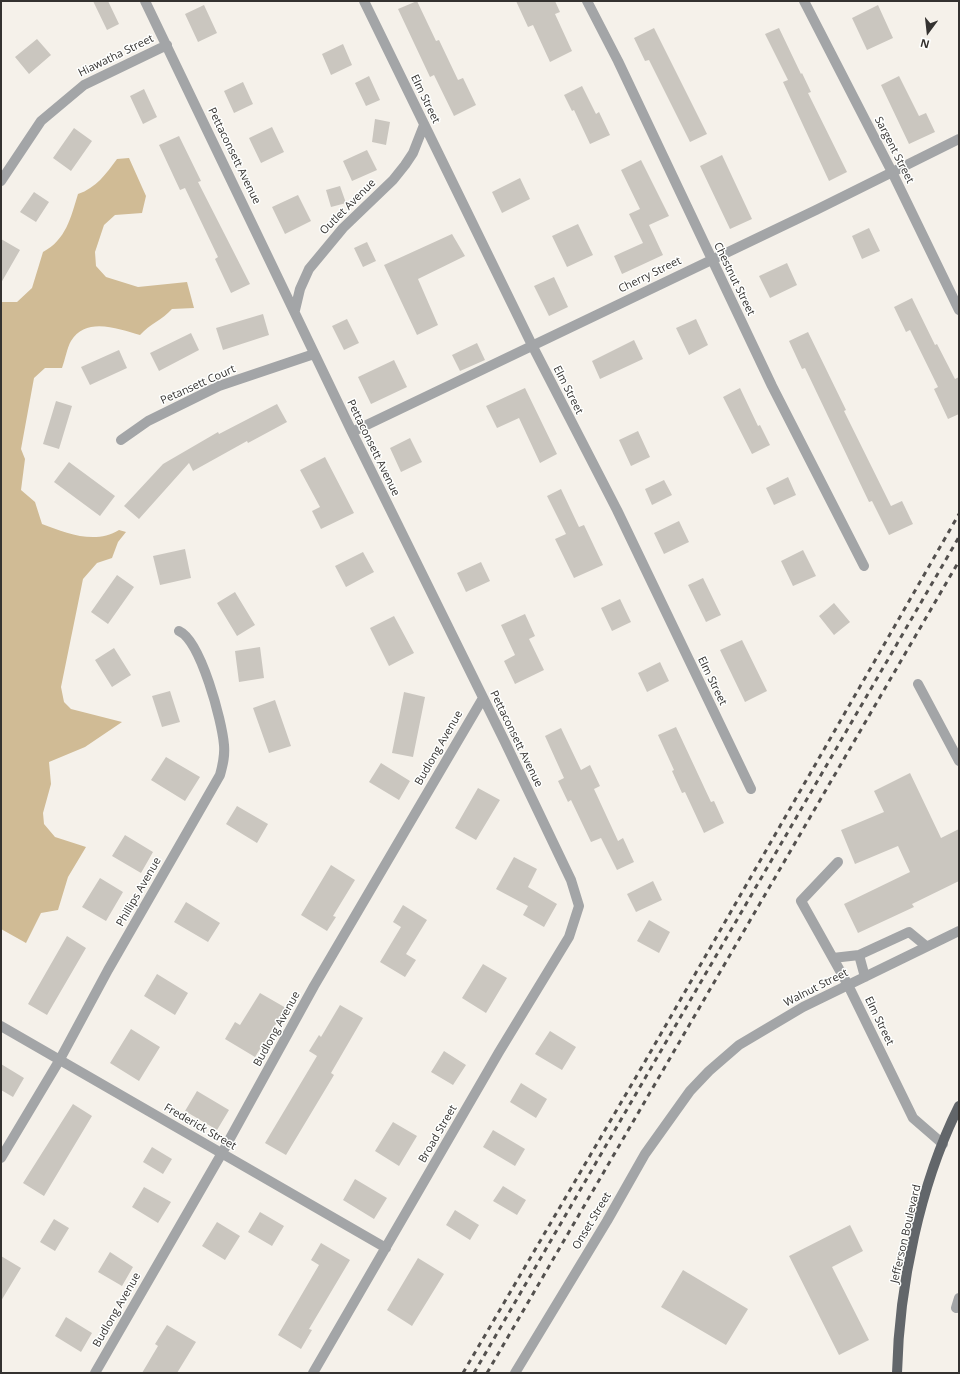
<!DOCTYPE html>
<style>
body{margin:0}
#map{position:relative;width:960px;height:1374px;overflow:hidden;background:#f5f1ea;font-family:"Open Sans",sans-serif}
canvas{display:block}
.frame{position:absolute;inset:0;border:2px solid #343230;pointer-events:none}
.north{position:absolute;left:908px;top:12px;width:40px;height:40px;-webkit-text-stroke:3px #fefffe;paint-order:stroke;rotate:195deg;font-size:11px;font-weight:700;line-height:16px;text-align:center;color:#343230}
.north::after{content:'';display:block;margin:auto;width:14px;height:18px;background:#343230;clip-path:polygon(50% 0,100% 100%,50% 72%,0 100%)}
</style>
<div id="map">
<canvas width="960" height="1374"></canvas>
<div class="frame"></div>
<div class="north">N</div>
</div>
<script>
const g = document.querySelector('canvas').getContext('2d');
g.lineJoin = 'round';
function paint(path, color) { g.fillStyle = color; g.fill(path, 'evenodd'); }
function strokePath(path, color, width, dash) { g.strokeStyle = color; g.lineWidth = width; g.lineCap = dash ? 'butt' : 'round'; g.setLineDash(dash || []); g.stroke(path); }
function write(font, color, halo, rows, align = 'center') {
  g.font = font + ' "Open Sans",sans-serif'; g.lineWidth = 3; g.setLineDash([]); g.textBaseline = 'middle'; g.strokeStyle = halo; g.fillStyle = color; for (const [text, x, y, turn = 0] of rows) {
    g.save(); g.translate(x, y); g.rotate((+turn || 0) * Math.PI / 180); g.textAlign = isNaN(turn) ? turn : align; if (halo) g.strokeText(text, 0, 0); g.fillText(text, 0, 0); g.restore();
  }
}
const green = new Path2D(`
 M129 158 146 196 142 213 115 215 104 225 95 252 96 266 106 277 138 287 187 282 194 308 172 309C162 320 150 324 140 335 119 329 86 316 71 341 67 348 65 360 62 368H45L34 378 21 449 25 459 21 490 35 502 42 524C66 533 95 545 119 530L126 532 118 542 112 558 97 563 83 579 61 687 64 702 71 709 122 722 85 747 49 762 51 784 43 813 44 824 55 837 86 847 68 877 58 910 41 913 26 943 1 929V302H17L32 288 43 252C66 240 71 217 78 194 96 188 106 174 117 159Z`);
const building = new Path2D(`
 M93 1H108L119 24 107 30Z
 M417 1 436 41 439 40 458 80 463 78 476 105 454 116 434 75 430 77 398 9Z
 M516 1H555L560 12 555 14 572 51 550 62 533 25 528 27Z
 M204 5 217 33 198 42 185 14Z
 M878 5 893 38 867 50 852 18Z
 M654 28 707 134 690 142 649 60 645 61 634 38Z
 M779 28 801 74 802 73 811 92 808 93 847 172 829 181 783 82 788 80 765 34Z
 M37 39 51 55 29 74 15 57Z
 M343 44 352 65 331 75 322 54Z
 M369 76 380 100 366 106 355 83Z
 M899 76 919 116 926 113 935 132 909 144 881 85Z
 M243 82 253 104 234 113 224 91Z
 M582 86 596 114 599 112 610 135 590 144 574 110 572 111 564 95Z
 M144 89 157 117 143 124 130 96Z
 M375 119 390 122 386 145 372 142Z
 M272 127 284 152 261 163 249 138Z
 M74 128 92 141 71 171 53 158Z
 M179 136 201 181 198 182 250 284 231 293 215 259 218 257 185 188 180 190 159 145Z
 M367 150 377 170 352 181 343 161Z
 M722 155 752 219 730 229 700 166Z
 M641 160 669 216 649 225 663 255 622 274 614 256 643 243 629 214 640 209 621 170Z
 M520 178 530 199 502 213 492 192Z
 M340 186 346 203 331 207 326 190Z
 M34 192 49 202 36 222 20 212Z
 M298 195 311 221 285 234 272 207Z
 M578 224 593 255 567 267 552 236Z
 M869 228 880 251 862 259 852 236Z
 M452 234 465 256 418 279 438 325 417 335 384 265Z
 M1 239 20 250 1 283Z
 M367 242 376 261 363 267 354 248Z
 M787 263 797 285 770 298 759 276Z
 M554 277 568 307 549 316 534 286Z
 M912 298 935 345 937 344 955 379 959 377V414L948 419 934 389 938 387 910 330 906 332 894 307Z
 M263 314 269 335 223 350 216 328Z
 M347 319 359 343 344 350 332 326Z
 M696 319 708 345 689 355 676 328Z
 M808 332 846 410 844 411 891 506 902 501 913 524 889 535 872 501 869 502 805 368 802 369 789 341Z
 M191 333 199 350 159 371 150 353Z
 M634 340 643 359 600 379 592 361Z
 M477 343 485 360 460 371 452 355Z
 M119 350 127 368 90 385 81 367Z
 M394 360 407 387 371 404 358 377Z
 M525 388 557 454 540 463 519 418 497 428 486 406Z
 M740 388 758 426 760 425 770 445 752 454 723 397Z
 M56 401 72 406 59 449 43 444Z
 M277 404 287 422 248 443 247 441 193 471 189 463 139 519 124 506 163 464 218 432 219 434Z
 M638 431 650 457 631 466 619 440Z
 M410 438 422 462 401 472 390 448Z
 M325 457 354 513 321 529 312 511 320 507 300 470Z
 M69 462 115 496 100 516 54 482Z
 M788 477 796 495 774 505 766 488Z
 M664 480 672 495 652 505 645 489Z
 M561 489 579 527 584 525 603 565 574 578 555 539 566 534 547 496Z
 M679 521 689 542 664 554 654 533Z
 M185 549 191 578 160 585 153 556Z
 M803 550 816 576 793 586 781 561Z
 M363 552 374 572 346 587 335 566Z
 M481 562 490 581 466 592 457 573Z
 M117 575 134 587 108 624 91 612Z
 M703 578 721 615 706 622 688 585Z
 M235 592 255 625 237 636 217 603Z
 M620 599 631 622 612 631 601 608Z
 M834 603 850 622 834 635 819 616Z
 M525 614 535 636 529 639 544 670 515 684 504 661 515 655 501 625Z
 M394 616 414 653 389 666 370 628Z
 M742 640 767 691 745 702 720 650Z
 M260 647 264 678 239 682 235 651Z
 M114 648 131 675 112 687 95 660Z
 M660 662 669 681 647 692 638 673Z
 M170 691 180 722 162 727 152 696Z
 M404 692 425 697 413 757 392 753Z
 M275 700 291 746 269 753 253 708Z
 M676 727 711 802 714 801 724 823 704 833 685 792 682 793 672 771 674 770 658 735Z
 M561 728 581 770 590 765 600 786 594 789 618 841 623 838 634 862 617 870 601 838 591 842 571 800 568 802 558 781 564 778 545 736Z
 M166 757 200 777 185 801 151 780Z
 M381 763 410 781 399 800 369 782Z
 M910 773 941 838 959 829V881L912 904 914 907 858 933 844 904 910 872 898 846 855 864 841 830 884 812 874 791Z
 M478 788 500 800 476 840 455 828Z
 M237 806 268 824 257 843 226 824Z
 M125 835 153 852 141 873 112 856Z
 M514 857 537 869 528 887 557 904 544 927 523 915 528 906 496 889Z
 M331 865 355 880 333 916 336 917 327 931 301 915Z
 M100 878 123 892 106 921 82 907Z
 M653 881 662 900 636 912 627 894Z
 M186 902 220 923 208 942 174 922Z
 M403 905 427 920 406 954 416 960 405 977 380 962 401 927 393 922Z
 M649 920 670 932 659 953 637 941Z
 M67 936 86 948 47 1015 28 1004Z
 M483 964 507 978 486 1013 462 998Z
 M157 974 188 993 175 1015 144 996Z
 M260 993 286 1008 255 1057 225 1039 235 1022 240 1025Z
 M340 1005 363 1018 331 1073 334 1075 286 1155 265 1143 317 1056 309 1051 319 1035 321 1037Z
 M131 1029 160 1047 139 1081 110 1063Z
 M550 1031 576 1047 562 1070 535 1054Z
 M444 1051 466 1065 453 1085 431 1072Z
 M1 1064 24 1078 13 1097 1 1090Z
 M521 1083 547 1099 536 1118 510 1102Z
 M197 1091 229 1110 217 1130 185 1111Z
 M73 1104 92 1116 44 1196 23 1183Z
 M393 1122 417 1136 399 1166 375 1151Z
 M493 1130 525 1149 515 1166 483 1147Z
 M152 1147 172 1159 163 1174 143 1162Z
 M355 1179 387 1198 374 1219 343 1200Z
 M503 1186 526 1200 517 1215 493 1201Z
 M144 1187 171 1202 158 1223 132 1207Z
 M455 1210 479 1225 470 1240 446 1225Z
 M260 1212 284 1226 272 1246 248 1232Z
 M54 1219 69 1228 55 1251 40 1242Z
 M217 1222 240 1236 225 1260 202 1246Z
 M850 1225 863 1251 832 1267 869 1340 839 1355 789 1256Z
 M321 1243 350 1260 309 1329 312 1330 301 1349 278 1335 319 1265 311 1260Z
 M110 1252 133 1267 122 1286 98 1272Z
 M1 1256 21 1268 1 1301Z
 M418 1258 444 1274 412 1326 387 1310Z
 M683 1270 748 1309 726 1345 661 1307Z
 M66 1317 92 1333 81 1352 55 1336Z
 M167 1325 196 1342 177 1373H142L158 1346 155 1344Z`);
const minor = new Path2D(`
 M145 1 352 432 504 740 571 880 579 906 569 937 499 1052 313 1373
 M364 1 532 345 617 510 751 789
 M587 1 618 61 772 386 864 566
 M804 1 892 172 959 310
 M1 181 41 121 84 85 167 45
 M295 310 300 289 309 269 343 228 393 180 405 165 413 153 424 125
 M352 432 816 210 959 139
 M121 440 148 421 219 386 314 354
 M918 684 959 761
 M838 862 801 901 848 985 913 1118 943 1144
 M833 958 859 955
 M865 977 859 955 909 932 926 946
 M1 1026 386 1248
 M1 1158 59 1061 108 970 220 775C223 764 225 756 224 745 222 721 201 641 179 631
 M956 1308 959 1298
 M95 1373 222 1153 314 986 483 698
 M515 1373 607 1221 645 1154 690 1091 709 1071 739 1045 803 1007 959 931`);
const major = new Path2D(`
 M897 1373C899 1286 920 1184 959 1106`);
const rail = new Path2D(`
 M463 1373 643 1065 959 514
 M474 1373 959 537
 M487 1373 959 561`);
const streetNames = [
 ["Hiawatha Street",116,56,-26],
 ["Elm Street",425,99,64],
 ["Sargent Street",894,150,63],
 ["Pettaconsett Avenue",234,156,64],
 ["Outlet Avenue",348,207,-45],
 ["Cherry Street",650,275,-26],
 ["Chestnut Street",734,279,64],
 ["Petansett Court",198,385,-24],
 ["Elm Street",568,390,63],
 ["Pettaconsett Avenue",373,448,64],
 ["Elm Street",712,681,64],
 ["Pettaconsett Avenue",516,739,64],
 ["Budlong Avenue",439,748,-60],
 ["Phillips Avenue",139,892,-60],
 ["Walnut Street",816,988,-27],
 ["Elm Street",879,1021,64],
 ["Budlong Avenue",277,1029,-61],
 ["Frederick Street",200,1127,30],
 ["Broad Street",438,1134,-60],
 ["Onset Street",592,1221,-59],
 ["Jefferson Boulevard",906,1234,-77],
 ["Budlong Avenue",117,1310,-60]
];
paint(green, '#d0bb95');
paint(building, '#cac6bf');
strokePath(minor, '#a3a5a7', 10);
strokePath(major, '#62666a', 10);
strokePath(rail, '#53504e', 3, [5, 5]);
write('11px', '#343230', '#fefffe', streetNames);
</script>
